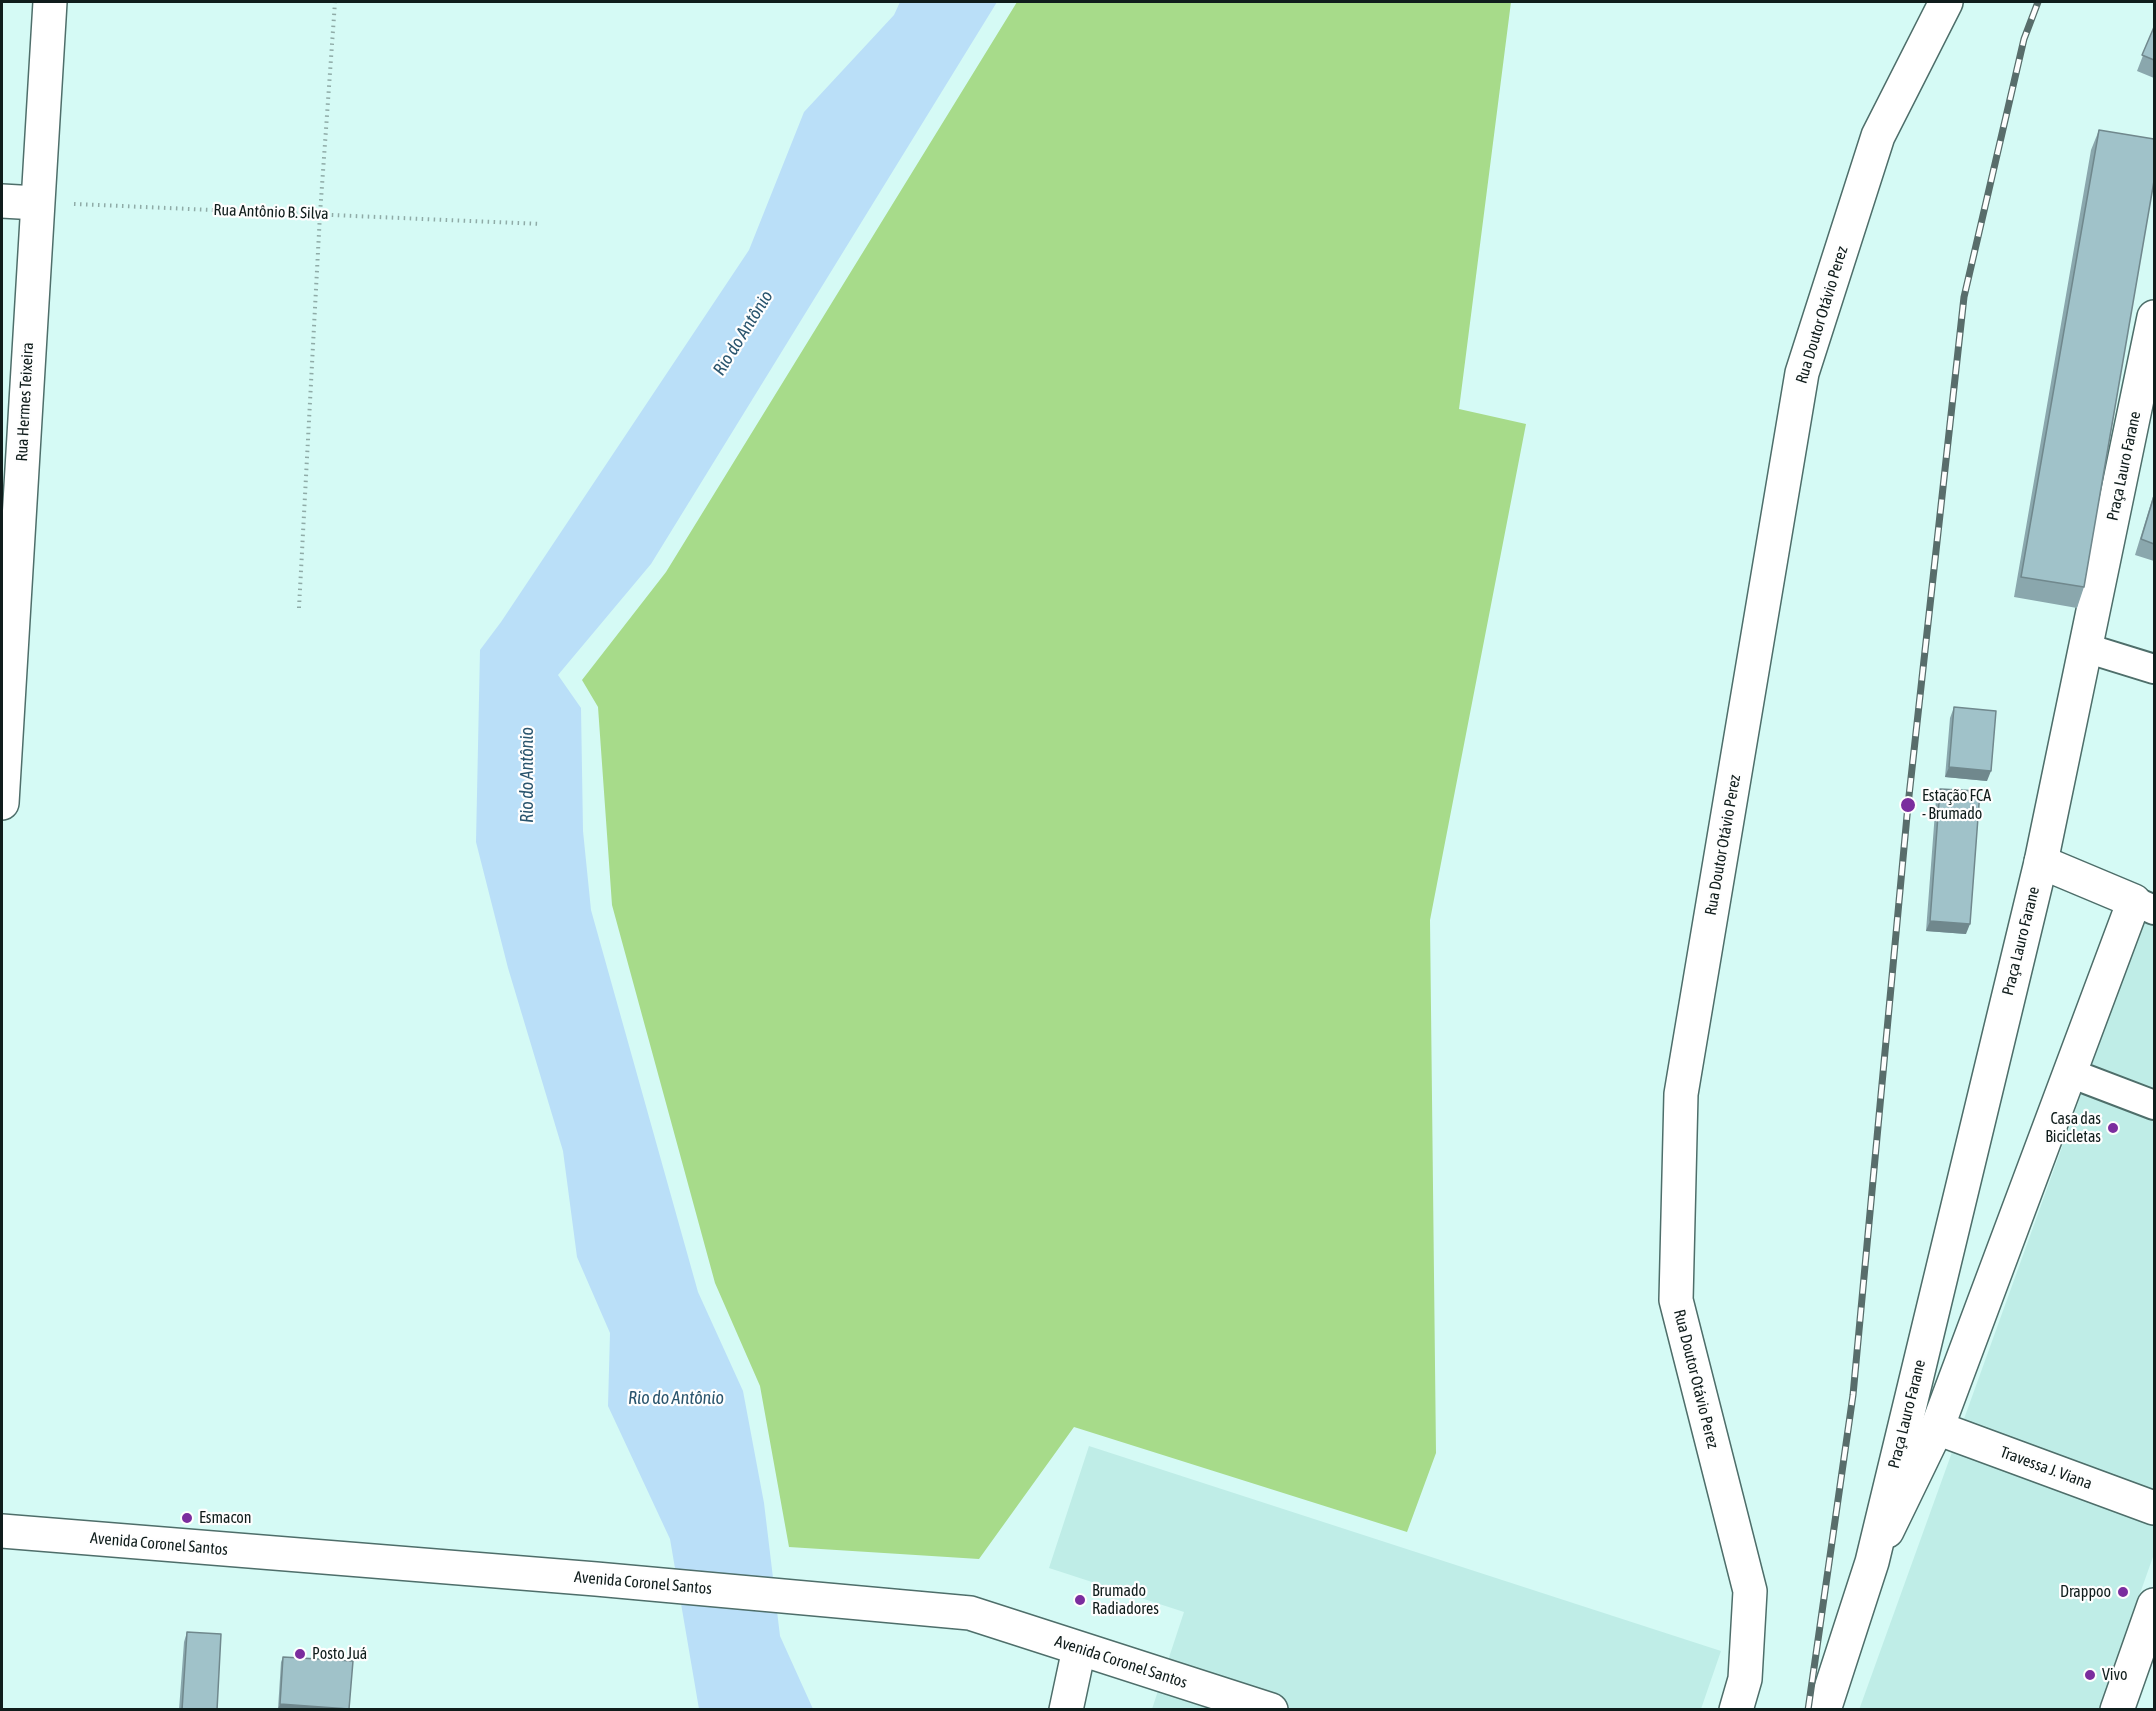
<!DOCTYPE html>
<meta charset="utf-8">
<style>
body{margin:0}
#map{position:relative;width:2156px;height:1711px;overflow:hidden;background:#d5faf5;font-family:"Asap Condensed",sans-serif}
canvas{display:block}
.frame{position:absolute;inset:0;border:3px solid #101d1c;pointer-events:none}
</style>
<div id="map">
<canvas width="2156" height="1711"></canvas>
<div class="frame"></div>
</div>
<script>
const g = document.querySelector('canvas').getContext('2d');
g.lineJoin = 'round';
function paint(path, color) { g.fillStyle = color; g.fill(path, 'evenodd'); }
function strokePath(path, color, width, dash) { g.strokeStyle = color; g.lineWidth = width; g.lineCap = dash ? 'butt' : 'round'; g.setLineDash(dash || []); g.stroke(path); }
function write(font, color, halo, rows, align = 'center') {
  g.font = font + ' "Asap Condensed",sans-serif'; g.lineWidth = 4.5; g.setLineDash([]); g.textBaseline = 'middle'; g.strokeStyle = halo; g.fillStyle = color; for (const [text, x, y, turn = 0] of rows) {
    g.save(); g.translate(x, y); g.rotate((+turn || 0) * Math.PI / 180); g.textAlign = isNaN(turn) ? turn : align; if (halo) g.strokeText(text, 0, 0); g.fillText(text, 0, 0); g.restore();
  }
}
const built = new Path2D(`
 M2154 892V1554L2099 1709 1859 1710Z
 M1089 1446 1721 1651 1701 1709H1152L1184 1612 1049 1568Z`);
const green = new Path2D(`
 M1017 2H1511L1459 409 1526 424 1430 920 1436 1453 1407 1532 1074 1427 979 1559 789 1547 760 1386 715 1283 612 905 598 707 582 680 666 572Z`);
const water = new Path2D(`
 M900 2H997L651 564 558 675 581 708 583 831 591 910 698 1292 743 1391 764 1503 780 1636 813 1709H699L670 1539 608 1406 610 1333 577 1257 563 1151 508 968 476 842 480 650 501 622 749 250 804 112 894 15Z`);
const path = new Path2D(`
 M74 204 541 224
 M299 608 320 214 335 2`);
const pedestrian = new Path2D(`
 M2086 648 2154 669
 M2134 901 2154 910
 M2070 1073 2154 1105`);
const minor = new Path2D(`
 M2 201 37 203
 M1937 1428 2154 1508
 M1066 1710 1079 1649
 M1736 1710 1745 1679 1750 1591 1676 1300 1681 1094 1802 373 1878 136 1946 2`);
const tertiary = new Path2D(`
 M2 803 50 2
 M1887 1531 1937 1428 2134 901 2041 862`);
const secondary = new Path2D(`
 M1824 1710 1872 1562 2041 862 2154 317`);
const primary = new Path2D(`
 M2 1531 596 1579 970 1613 1271 1710
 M2117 1710 2154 1605`);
const rail = new Path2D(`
 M1808 1710 1853 1395 1908 805 1964 297 2024 39 2038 2`);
const wall = new Path2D(`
 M2154 27V78L2137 71Z
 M2099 130 2084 587 2077 608 2014 597 2091 150Z
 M2154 493V561L2135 555Z
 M1954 707 1987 781 1945 777 1950 718Z
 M1940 789 1966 934 1926 931 1936 799Z
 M187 1632 217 1710H179L184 1642Z
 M283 1657 349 1710 278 1709 281 1662Z`);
const shadedWall = new Path2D(`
 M1949 767 1991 771 1987 781 1945 777Z
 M1930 921 1970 924 1966 934 1926 931Z
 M280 1704 349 1709V1710L278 1709Z`);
const building = new Path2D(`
 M2154 27V60L2142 55Z
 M2099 130 2154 139V181L2084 587 2021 577Z
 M2154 496V544L2141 539Z
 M1954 707 1996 711 1991 771 1949 767Z
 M1940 789 1980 791 1970 924 1930 921Z
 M187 1632 221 1634 217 1710H182Z
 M283 1657 353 1661 349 1709 280 1704Z`);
const markers = [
 [1908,805,8,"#7b2d9e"],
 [2113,1128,6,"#7b2d9e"],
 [187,1518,6,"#7b2d9e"],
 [2123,1592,6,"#7b2d9e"],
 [1080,1600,6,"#7b2d9e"],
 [300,1654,6,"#7b2d9e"],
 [2090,1675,6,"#7b2d9e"]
];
const streetNames = [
 ["Rua Antônio B. Silva",271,212,2],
 ["Rua Doutor Otávio Perez",1822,315,-73],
 ["Rua Hermes Teixeira",25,402,-87],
 ["Praça Lauro Farane",2124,466,-78],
 ["Rua Doutor Otávio Perez",1723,845,-80],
 ["Praça Lauro Farane",2021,941,-76],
 ["Rua Doutor Otávio Perez",1696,1379,76],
 ["Praça Lauro Farane",1907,1414,-76],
 ["Travessa J. Viana",2046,1468,20],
 ["Avenida Coronel Santos",159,1544,5],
 ["Avenida Coronel Santos",643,1583,5],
 ["Avenida Coronel Santos",1121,1662,18]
];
const poiNames = [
 ["Estação FCA",1922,796],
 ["- Brumado",1922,814],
 ["Casa das",2101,1119,"right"],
 ["Bicicletas",2101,1137,"right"],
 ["Esmacon",199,1518],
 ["Brumado",1092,1591],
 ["Radiadores",1092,1609],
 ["Drappoo",2111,1592,"right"],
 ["Posto Juá",312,1654],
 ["Vivo",2102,1675]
];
const waterNames = [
 ["Rio do Antônio",743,333,-58],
 ["Rio do Antônio",527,775,-90],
 ["Rio do Antônio",676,1398]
];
paint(built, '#bfede7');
paint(green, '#a7db8a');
paint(water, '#badff8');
strokePath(pedestrian, '#4e6e6a', 32);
strokePath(minor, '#4e6e6a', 36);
strokePath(tertiary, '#4e6e6a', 36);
strokePath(secondary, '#4e6e6a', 36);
strokePath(primary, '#4e6e6a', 36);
strokePath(path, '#8faba7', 4, [1.5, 4.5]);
strokePath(pedestrian, '#fff', 28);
strokePath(minor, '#fff', 33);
strokePath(tertiary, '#fff', 33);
strokePath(secondary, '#fff', 33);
strokePath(primary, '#fff', 33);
strokePath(rail, '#586d6b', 7);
strokePath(rail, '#fefefe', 4.5, [14]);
paint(wall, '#8aa7ad');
paint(shadedWall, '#70888d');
paint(building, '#a0c2c9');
strokePath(building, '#70888d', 1.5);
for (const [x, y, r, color] of markers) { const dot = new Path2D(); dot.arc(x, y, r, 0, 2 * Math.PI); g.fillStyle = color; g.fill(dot); strokePath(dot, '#fefefe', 2); }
write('16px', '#101d1c', '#fefefe', streetNames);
write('16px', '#101d1c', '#fefefe', poiNames, 'left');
write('italic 18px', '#2a556e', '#fefefe', waterNames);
</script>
